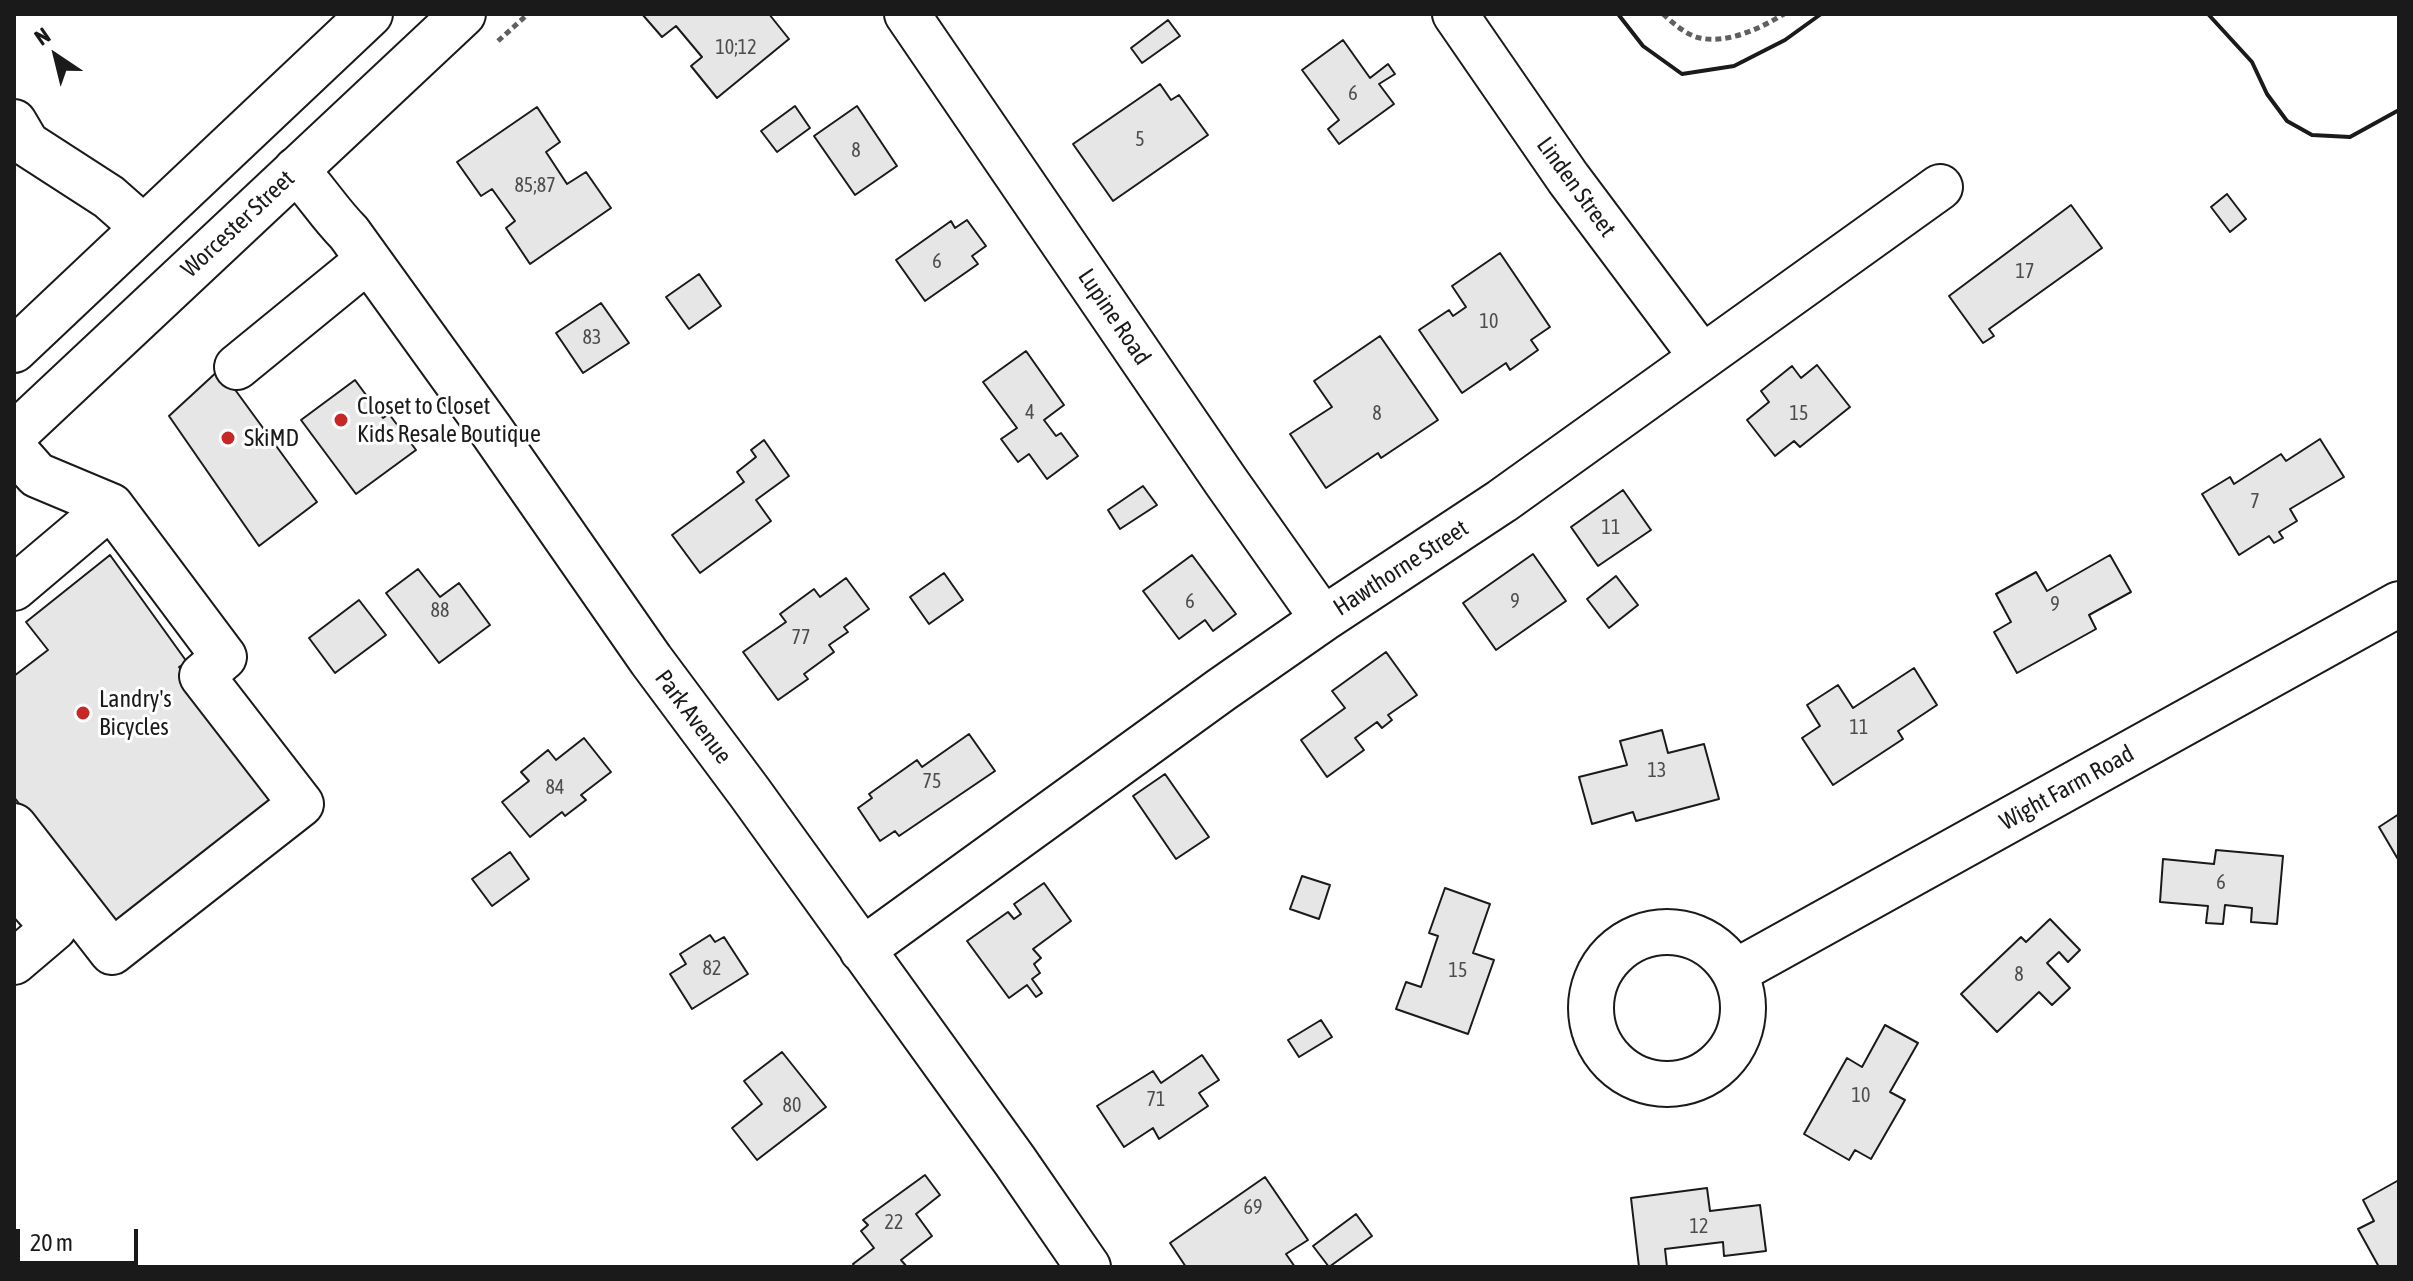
<!DOCTYPE html>
<style>
body{margin:0}
#map{position:relative;width:2413px;height:1281px;overflow:hidden;background:#fff;font-family:"Asap Condensed",sans-serif}
canvas{display:block}
.frame{position:absolute;inset:0;border:16px solid #1a1a1a;pointer-events:none}
.north{position:absolute;left:16px;top:16px;width:80px;height:80px;-webkit-text-stroke:6px #fff;paint-order:stroke;rotate:325deg;font-size:22px;font-weight:700;line-height:32px;text-align:center;color:#1a1a1a}
.north::after{content:'';display:block;margin:auto;width:28px;height:36px;background:#1a1a1a;clip-path:polygon(50% 0,100% 100%,50% 72%,0 100%)}
.scale{position:absolute;left:16px;top:1229px;width:122px;height:36px;box-sizing:border-box;border:4px solid #1a1a1a;border-top:0;padding-left:10px;font-size:24px;line-height:28px;white-space:nowrap;color:#1a1a1a;-webkit-text-stroke:6px #fff;paint-order:stroke}
</style>
<div id="map">
<canvas width="2413" height="1281"></canvas>
<div class="frame"></div>
<div class="north">N</div>
<div class="scale">20 m</div>
</div>
<script>
const g = document.querySelector('canvas').getContext('2d');
g.lineJoin = 'round';
function paint(path, color) { g.fillStyle = color; g.fill(path, 'evenodd'); }
function strokePath(path, color, width, dash) { g.strokeStyle = color; g.lineWidth = width; g.lineCap = dash ? 'butt' : 'round'; g.setLineDash(dash || []); g.stroke(path); }
function write(font, color, halo, rows, align = 'center') {
  g.font = font + ' "Asap Condensed",sans-serif'; g.lineWidth = 6; g.setLineDash([]); g.textBaseline = 'middle'; g.strokeStyle = halo; g.fillStyle = color; for (const [text, x, y, turn = 0] of rows) {
    g.save(); g.translate(x, y); g.rotate((+turn || 0) * Math.PI / 180); g.textAlign = isNaN(turn) ? turn : align; if (halo) g.strokeText(text, 0, 0); g.fillText(text, 0, 0); g.restore();
  }
}
const building = new Path2D(`
 M642 14H769L789 39 717 98 691 66 702 57 676 26 662 37Z
 M1168 20 1180 36 1142 63 1131 48Z
 M1343 40 1370 78 1388 64 1395 74 1379 84 1394 104 1339 144 1328 129 1339 120 1302 70Z
 M1160 84 1171 100 1179 95 1208 135 1113 201 1073 144Z
 M795 106 810 128 777 152 761 131Z
 M857 106 897 166 855 195 814 136Z
 M537 107 560 142 546 152 567 184 586 172 611 208 530 264 506 228 515 221 492 189 481 196 457 162Z
 M2227 194 2246 219 2230 232 2211 207Z
 M2071 205 2102 248 1989 329 1994 336 1983 343 1949 296Z
 M967 220 986 246 972 256 978 264 925 301 896 260 951 221 955 228Z
 M1500 253 1550 327 1531 340 1538 350 1510 370 1506 363 1462 393 1419 330 1449 310 1453 316 1466 307 1452 286Z
 M699 274 721 306 689 329 666 297Z
 M601 303 629 343 583 373 556 333Z
 M1380 336 1438 420 1381 458 1378 453 1326 488 1290 434 1332 407 1314 381Z
 M1026 351 1064 405 1044 420 1056 436 1061 433 1078 456 1047 479 1029 454 1018 462 1001 439 1017 428 983 382Z
 M1817 365 1850 407 1800 447 1794 441 1775 456 1747 420 1769 402 1761 391 1792 366 1801 378Z
 M220 369 317 502 259 546 169 416Z
 M355 380 383 418 389 414 416 450 356 494 301 420Z
 M2320 439 2344 477 2290 509 2297 521 2279 532 2283 538 2274 543 2269 536 2239 555 2202 494 2230 477 2234 484 2281 454 2286 461Z
 M764 440 789 476 756 500 771 521 700 573 672 535 744 482 737 472 756 457 751 450Z
 M1143 486 1157 505 1120 529 1108 510Z
 M1623 490 1651 530 1598 566 1571 527Z
 M1533 554 1566 601 1496 650 1463 603Z
 M110 555 187 662 179 667 282 801 116 930 14 797V676L48 650 26 622Z
 M1192 555 1236 614 1213 631 1205 620 1179 639 1143 591Z
 M2110 555 2131 592 2089 615 2096 629 2017 673 1994 632 2011 622 1996 594 2036 572 2047 591Z
 M418 569 440 597 459 583 490 625 439 663 386 593Z
 M944 573 963 600 929 624 910 597Z
 M1616 576 1638 605 1609 628 1587 599Z
 M846 578 869 609 844 627 848 632 829 645 834 652 804 674 808 679 778 700 743 652 786 622 780 614 814 589 820 597Z
 M359 600 386 635 335 673 309 638Z
 M1386 652 1417 695 1388 715 1392 720 1382 728 1377 722 1355 738 1364 750 1327 777 1301 740 1345 708 1332 691Z
 M1914 668 1937 705 1898 731 1903 739 1833 785 1802 738 1820 726 1807 705 1838 685 1853 708Z
 M1662 730 1668 753 1704 744 1719 799 1636 821 1633 812 1592 824 1579 777 1627 765 1620 741Z
 M969 734 995 771 899 836 895 831 880 841 858 808 872 798 869 794 917 760 922 767Z
 M584 738 611 772 581 795 586 800 565 816 562 812 530 837 502 802 529 781 521 772 548 750 556 760Z
 M1165 774 1209 837 1176 859 1133 796Z
 M2399 814V861L2379 827Z
 M2216 850 2283 856 2277 924 2251 922 2252 908 2225 905 2223 924 2206 923 2208 906 2160 902 2163 859 2214 864Z
 M510 852 529 879 492 906 472 879Z
 M1302 876 1330 885 1319 919 1290 909Z
 M1044 883 1071 921 1033 949 1041 958 1034 964 1040 973 1032 979 1042 993 1036 997 1027 985 1009 998 967 941 1008 912 1014 919 1021 914 1014 904Z
 M1445 888 1490 904 1473 953 1494 960 1468 1034 1396 1009 1406 982 1421 987 1438 936 1429 933Z
 M2050 919 2080 950 2068 962 2059 952 2047 963 2070 988 2052 1005 2039 992 1997 1032 1961 994 2021 937 2026 942Z
 M710 935 715 942 724 937 748 974 692 1009 670 974 686 964 680 954Z
 M1321 1020 1332 1037 1299 1057 1288 1040Z
 M1885 1025 1918 1043 1890 1092 1905 1100 1871 1159 1855 1150 1849 1160 1804 1134 1847 1058 1862 1067Z
 M782 1052 826 1107 757 1160 732 1128 762 1104 744 1081Z
 M1202 1055 1219 1080 1199 1093 1208 1106 1159 1139 1153 1128 1124 1147 1097 1106 1153 1071 1161 1083Z
 M925 1175 940 1195 916 1214 932 1236 901 1260 907 1267H855L853 1264 874 1248 861 1231 868 1225 863 1220Z
 M1265 1177 1308 1240 1286 1254 1295 1267H1186L1170 1243Z
 M2399 1180V1267H2379L2358 1229 2374 1221 2363 1200Z
 M1707 1188 1710 1211 1760 1205 1766 1251 1724 1256 1723 1242 1665 1249 1667 1267H1639L1631 1198Z
 M1356 1214 1372 1236 1329 1267 1313 1246Z`);
const path = new Path2D(`
 M1663 14C1673 23 1686 35 1700 38 1728 44 1761 28 1784 14
 M498 41 528 14`);
const minor = new Path2D(`
 M907 14 1225 480 1323 619
 M1455 14 1568 178 1702 357
 M14 122 27 144 109 197 143 227
 M296 170C316 191 329 213 349 233L491 430 651 660 750 793 1015 1161 1088 1267
 M237 367 368 260
 M14 449 37 475 111 506 224 657 202 676 301 804 112 952 14 826
 M14 588 111 506
 M14 883 54 928 14 962
 M1591 1008a76 76 0 1 1 152 0a76 76 0 1 1-152 0Z
 M862 950 1221 690 1323 619 1502 501 1940 187
 M1735 972 2399 604`);
const highway = new Path2D(`
 M14 350 370 14
 M14 435 463 14`);
const wall = new Path2D(`
 M1618 14 1643 46 1682 74 1734 66 1785 40 1821 14
 M2208 14 2252 62 2267 94 2287 121 2312 135 2350 137 2399 110`);
const markers = [
 [341,420,8,"#c62828"],
 [228,438,8,"#c62828"],
 [83,713,8,"#c62828"]
];
const numberNames = [
 ["10;12",736,48],
 ["6",1353,94],
 ["5",1140,140],
 ["8",856,151],
 ["85;87",535,186],
 ["6",937,262],
 ["17",2025,272],
 ["10",1489,322],
 ["83",592,338],
 ["4",1030,413],
 ["8",1377,414],
 ["15",1799,414],
 ["7",2255,502],
 ["11",1611,528],
 ["6",1190,602],
 ["9",1515,602],
 ["9",2055,605],
 ["88",440,611],
 ["77",801,638],
 ["11",1859,728],
 ["13",1657,771],
 ["75",932,782],
 ["84",555,788],
 ["6",2221,883],
 ["82",712,969],
 ["15",1458,971],
 ["8",2019,975],
 ["10",1861,1096],
 ["71",1156,1100],
 ["80",792,1106],
 ["69",1253,1208],
 ["22",894,1223],
 ["12",1699,1227]
];
const streetNames = [
 ["Linden Street",1576,187,54],
 ["Worcester Street",238,224,-43],
 ["Lupine Road",1114,317,56],
 ["Hawthorne Street",1401,568,-33],
 ["Park Avenue",693,717,53],
 ["Wight Farm Road",2067,788,-29]
];
const poiNames = [
 ["Closet to Closet",357,406],
 ["Kids Resale Boutique",357,434],
 ["SkiMD",244,438],
 ["Landry's",99,699],
 ["Bicycles",99,727]
];
paint(building, '#e6e6e6');
strokePath(building, '#1a1a1a', 2);
strokePath(minor, '#1a1a1a', 48);
strokePath(highway, '#1a1a1a', 48);
strokePath(path, '#5f5f5f', 5, [6, 4]);
strokePath(minor, '#fff', 44);
strokePath(highway, '#fff', 44);
strokePath(wall, '#1a1a1a', 4);
for (const [x, y, r, color] of markers) { const dot = new Path2D(); dot.arc(x, y, r, 0, 2 * Math.PI); g.fillStyle = color; g.fill(dot); strokePath(dot, '#fff', 3); }
write('20px', '#4d4d4d', null, numberNames);
write('24px', '#1a1a1a', '#fff', streetNames);
write('24px', '#1a1a1a', '#fff', poiNames, 'left');
</script>
